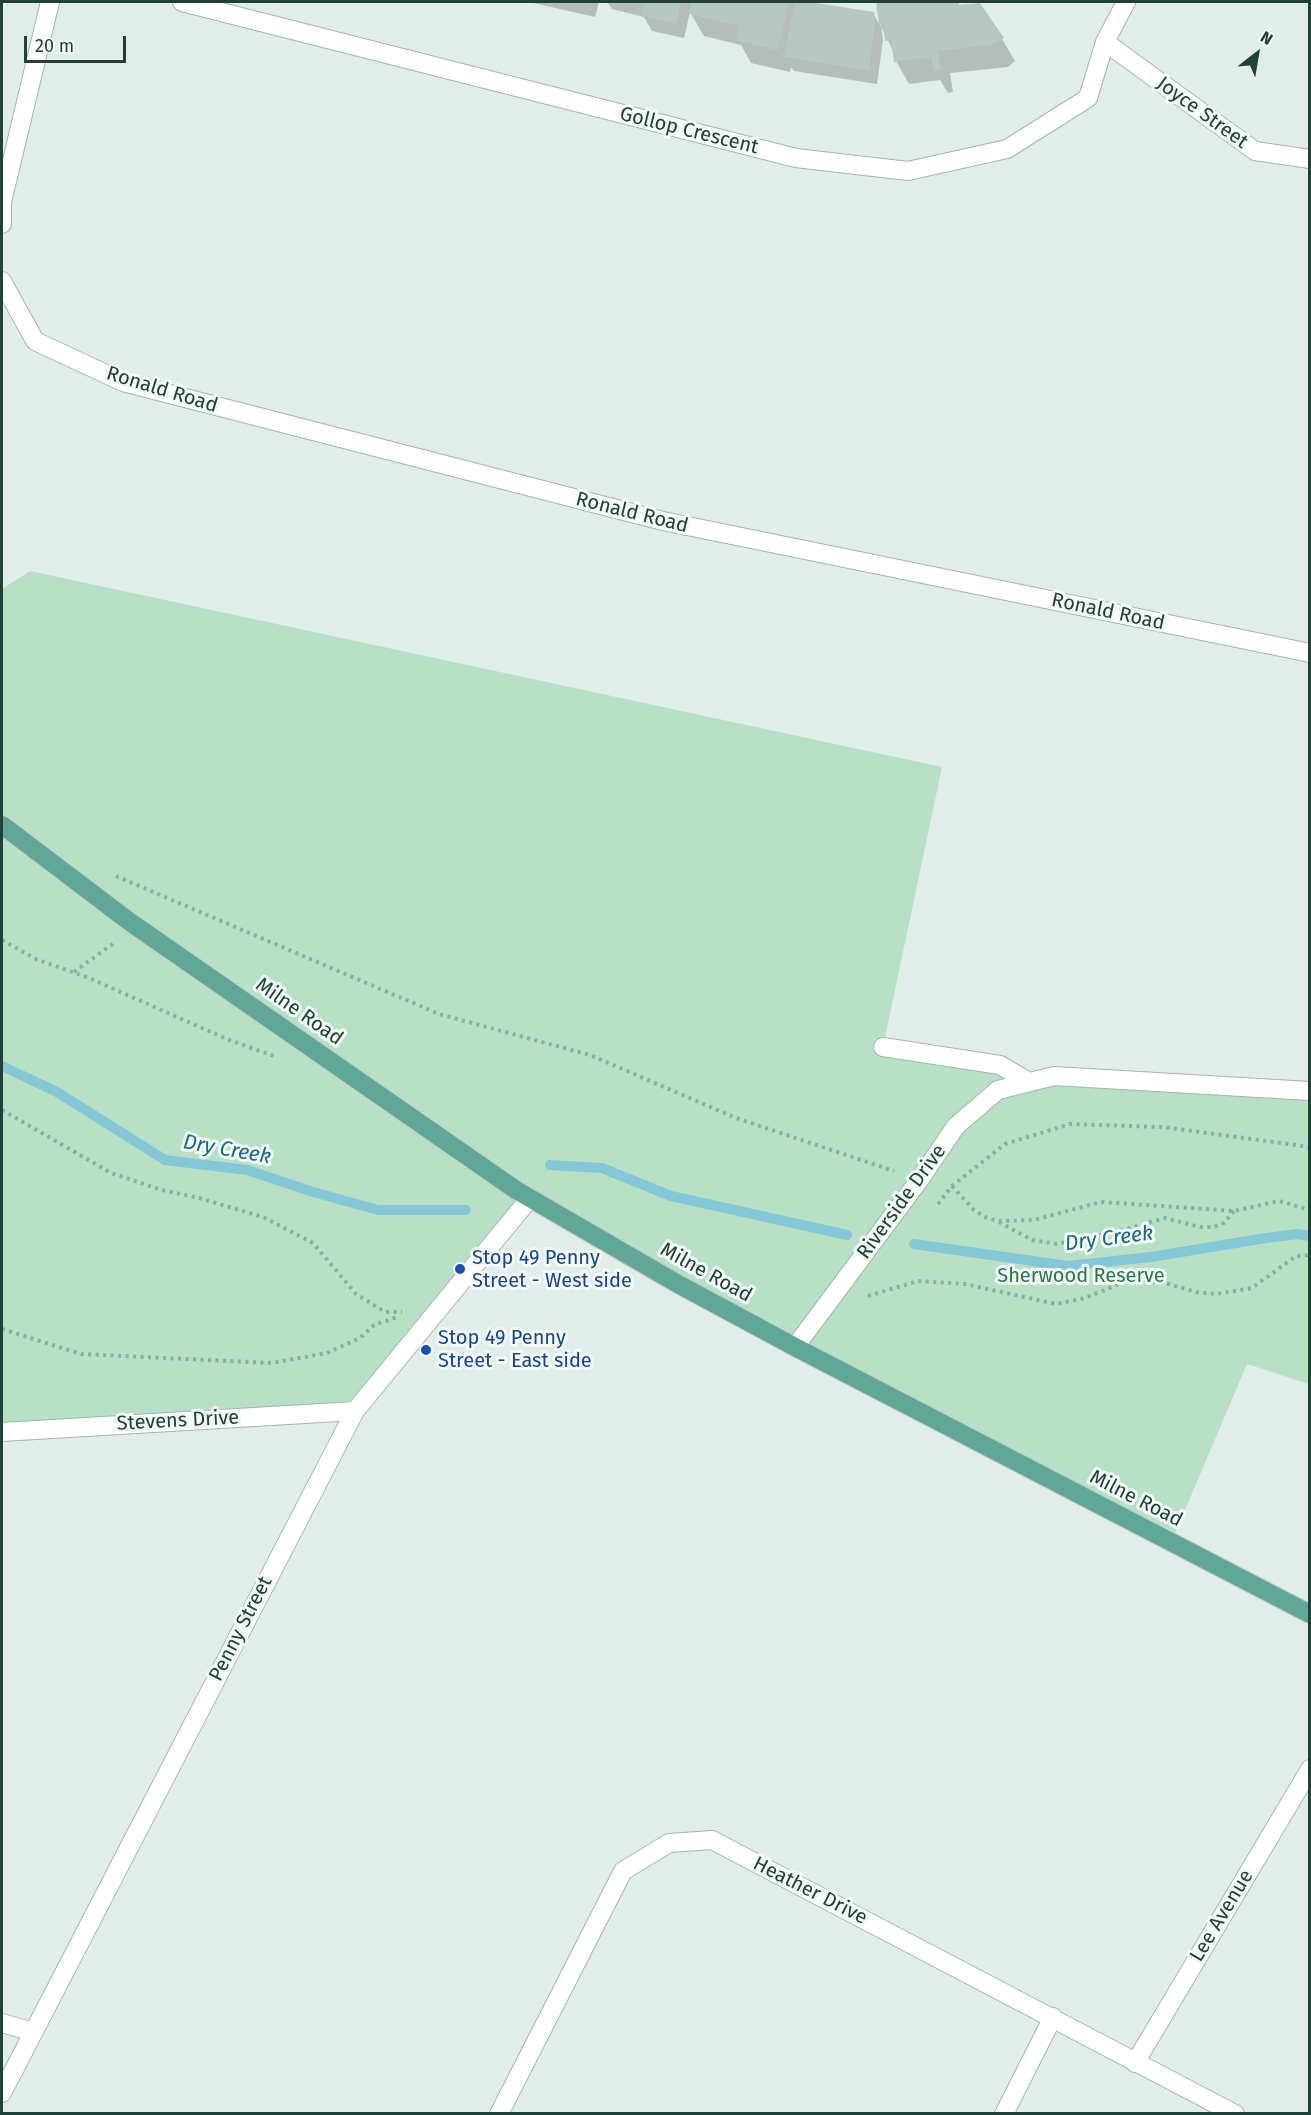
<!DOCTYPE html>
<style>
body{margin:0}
#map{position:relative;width:1311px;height:2115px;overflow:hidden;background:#e1ede8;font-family:"Fira Sans",sans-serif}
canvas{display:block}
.frame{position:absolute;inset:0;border:3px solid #204038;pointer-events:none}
.north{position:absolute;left:1227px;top:24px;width:60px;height:60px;-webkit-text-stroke:4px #f2f9f6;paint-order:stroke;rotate:31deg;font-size:16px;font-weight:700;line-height:24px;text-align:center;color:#204038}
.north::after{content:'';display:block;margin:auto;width:21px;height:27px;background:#204038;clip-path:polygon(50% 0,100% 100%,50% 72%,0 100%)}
.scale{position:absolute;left:24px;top:36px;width:102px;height:27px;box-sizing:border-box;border:3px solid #204038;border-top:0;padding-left:8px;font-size:18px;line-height:21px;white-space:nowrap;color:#204038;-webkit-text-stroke:4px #f2f9f6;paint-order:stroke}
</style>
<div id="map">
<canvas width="1311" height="2115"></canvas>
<div class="frame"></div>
<div class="north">N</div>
<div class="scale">20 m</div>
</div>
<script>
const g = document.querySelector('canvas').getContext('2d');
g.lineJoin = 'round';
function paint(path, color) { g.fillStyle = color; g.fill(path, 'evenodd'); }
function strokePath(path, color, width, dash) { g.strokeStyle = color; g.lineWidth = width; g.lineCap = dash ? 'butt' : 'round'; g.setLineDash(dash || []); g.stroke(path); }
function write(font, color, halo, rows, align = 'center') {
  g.font = font + ' "Fira Sans",sans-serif'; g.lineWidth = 6; g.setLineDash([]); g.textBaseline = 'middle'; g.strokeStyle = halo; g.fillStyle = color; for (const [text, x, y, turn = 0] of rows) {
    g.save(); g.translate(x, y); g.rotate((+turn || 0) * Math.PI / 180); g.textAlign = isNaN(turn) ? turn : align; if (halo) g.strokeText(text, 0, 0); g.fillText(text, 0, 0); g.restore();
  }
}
const green = new Path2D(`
 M30 571 942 767 883 1047 1000 1065 1029 1082 1309 1091V1384L1247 1364 1171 1543 530 1198 355 1411 2 1432V589Z`);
const shadow = new Path2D(`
 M529 2H599L595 17Z
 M607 2H807L873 13 881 27 878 3 957 2 960 6 1002 39 1015 61 1008 67 950 73 953 92 948 93 940 80 909 84 896 61 895 55 881 26 883 40 877 84 794 71 791 67 790 72 751 63 741 45 704 36 690 12 684 38 652 31 644 17 612 9Z`);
const stream = new Path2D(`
 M2 1066 57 1092 165 1160 247 1170 313 1192 378 1210H466
 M550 1165 602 1168 671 1196 847 1235
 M914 1244 1068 1266 1151 1257 1266 1238 1298 1234 1310 1236`);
const building = new Path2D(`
 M634 2H681L676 24 642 16 644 5Z
 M692 2H789L778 50 736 40 739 26 689 14Z
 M795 2H810L874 12 875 24 869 70 784 57Z
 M876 2H959V5L980 3 1004 38 994 44 938 51 941 70 933 71 932 57 894 62 891 40 885 41 883 24H879Z`);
const path = new Path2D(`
 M116 876 439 1014 590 1055 736 1118 894 1171
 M2 940 36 959 89 978 229 1040 274 1056
 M74 972 114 943
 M2 1110 111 1173 162 1190 199 1198 263 1217 313 1243 356 1294 385 1312H402
 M952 1186 974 1210 985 1217 997 1221 1034 1220 1101 1202 1234 1211 1279 1201 1310 1210
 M938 1204 952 1186 1005 1144 1070 1124 1163 1127 1310 1147
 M999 1222 1032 1240 1057 1244 1119 1231 1165 1218 1200 1227H1214L1224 1223 1234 1211
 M868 1296 918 1281 965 1284 1056 1304 1085 1298 1124 1282H1162L1196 1292 1216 1294 1252 1288 1296 1256 1310 1255
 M2 1329 81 1354 271 1363 327 1353 360 1338 374 1325 397 1317`);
const minor = new Path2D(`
 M182 2 796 158 908 171 1007 149 1088 98 1105 42 1126 2
 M1105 42 1255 151 1310 159
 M2 224V202L50 2
 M2 281 35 341 123 382 663 521 1310 653
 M883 1047 1000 1065 1029 1082
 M795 1347 920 1179 956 1126 998 1090 1054 1076 1310 1091
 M2 1432 355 1411
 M2 2023 33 2032
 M1135 2063 1310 1769
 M2 2093 355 1411 530 1198
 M499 2114 623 1871 669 1843 712 1840 1235 2114
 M1004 2114 1053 2017`);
const major = new Path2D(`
 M2 825 130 922 516 1190 678 1284 795 1347 1310 1614`);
const markers = [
 [460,1269,6,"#1a4fb4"],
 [426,1350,6,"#1a4fb4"]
];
const streetNames = [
 ["Joyce Street",1202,113,36],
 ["Gollop Crescent",689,131,14],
 ["Ronald Road",162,390,17],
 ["Ronald Road",632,513,14],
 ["Ronald Road",1108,612,12],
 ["Milne Road",299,1012,35],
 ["Riverside Drive",902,1202,-54],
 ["Milne Road",706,1273,29],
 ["Stevens Drive",178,1421,-3],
 ["Milne Road",1136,1499,27],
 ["Penny Street",241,1629,-63],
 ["Heather Drive",810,1891,27],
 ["Lee Avenue",1222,1916,-59]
];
const transitNames = [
 ["Stop 49 Penny",472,1258],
 ["Street - West side",472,1281],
 ["Stop 49 Penny",438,1338],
 ["Street - East side",438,1361]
];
const parkNames = [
 ["Sherwood Reserve",1081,1276]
];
const waterNames = [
 ["Dry Creek",227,1150,10],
 ["Dry Creek",1109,1239,-7]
];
paint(green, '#b8e0c4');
paint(shadow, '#0003');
strokePath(stream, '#84c7d7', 10);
paint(building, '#b6c8c1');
strokePath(minor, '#a3b6b0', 20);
strokePath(major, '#c1cac7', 20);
strokePath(path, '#7eb4a5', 4, [3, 4.5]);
strokePath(minor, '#fff', 18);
strokePath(major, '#61a798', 18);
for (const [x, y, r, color] of markers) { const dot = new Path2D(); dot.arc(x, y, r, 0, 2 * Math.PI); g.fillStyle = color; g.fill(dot); strokePath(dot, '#f2f9f6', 2); }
write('20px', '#204038', '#f2f9f6', streetNames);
write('20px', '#164399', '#f2f9f6', transitNames, 'left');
write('20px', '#267a4a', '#f2f9f6', parkNames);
write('italic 21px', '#146b81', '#f2f9f6', waterNames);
</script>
